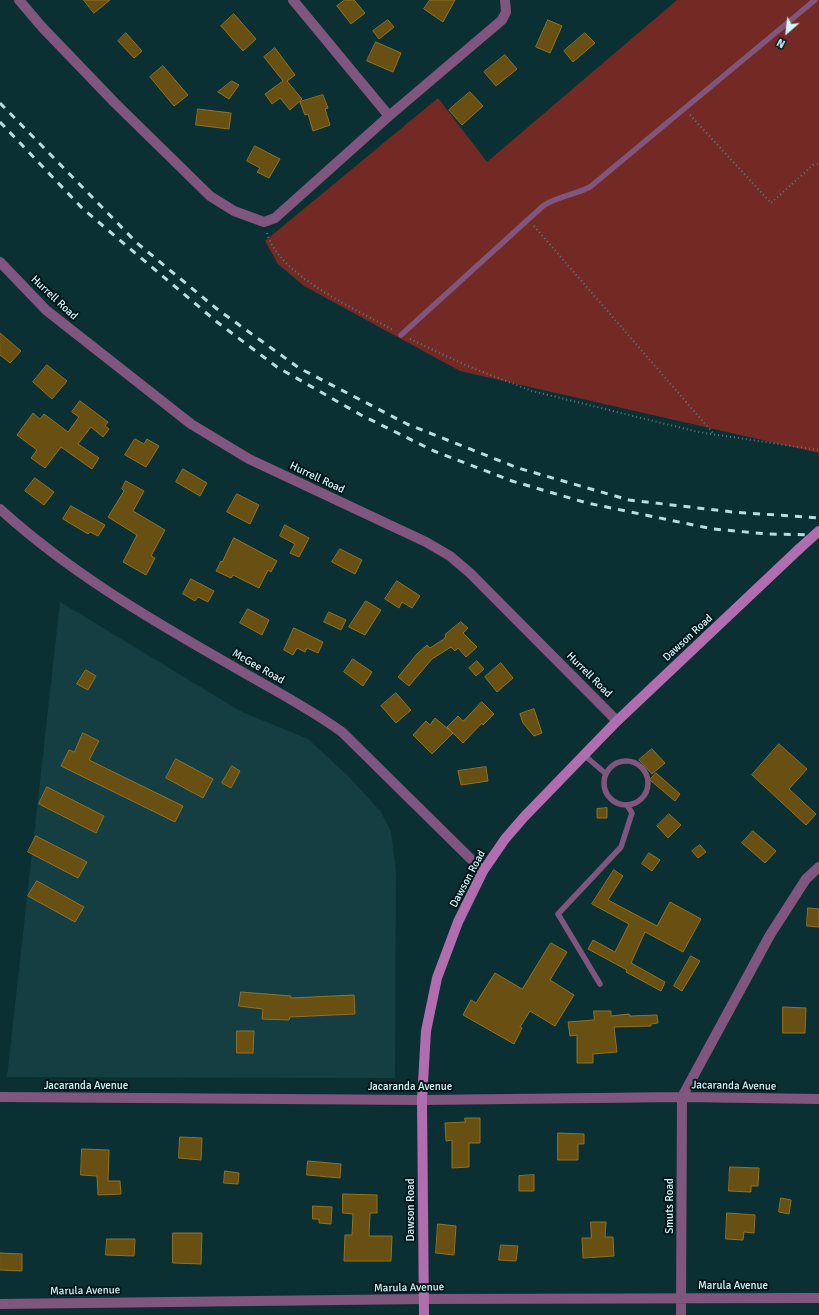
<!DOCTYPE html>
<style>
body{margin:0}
#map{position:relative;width:819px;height:1315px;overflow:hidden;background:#0b3034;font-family:Signika,sans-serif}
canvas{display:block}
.north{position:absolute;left:767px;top:12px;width:40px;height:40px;-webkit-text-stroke:3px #011619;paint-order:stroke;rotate:208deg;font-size:11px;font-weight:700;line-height:16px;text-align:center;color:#d1f8fd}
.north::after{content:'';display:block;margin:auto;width:14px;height:18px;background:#d1f8fd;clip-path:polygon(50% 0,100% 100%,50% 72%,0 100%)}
</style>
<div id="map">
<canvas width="819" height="1315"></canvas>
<div class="north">N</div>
</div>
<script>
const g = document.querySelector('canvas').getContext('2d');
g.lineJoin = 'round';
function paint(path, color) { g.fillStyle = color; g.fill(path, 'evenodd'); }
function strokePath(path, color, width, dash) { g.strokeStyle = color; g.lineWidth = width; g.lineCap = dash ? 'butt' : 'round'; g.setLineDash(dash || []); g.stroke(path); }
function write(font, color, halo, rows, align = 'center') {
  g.font = font + ' Signika,sans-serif'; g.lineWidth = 4; g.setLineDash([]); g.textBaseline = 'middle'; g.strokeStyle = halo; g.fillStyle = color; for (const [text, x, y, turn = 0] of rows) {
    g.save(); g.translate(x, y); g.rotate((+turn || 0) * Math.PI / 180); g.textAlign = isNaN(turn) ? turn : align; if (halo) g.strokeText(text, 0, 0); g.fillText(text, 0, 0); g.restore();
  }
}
const built = new Path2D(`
 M60 602 242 712 308 739 349 777 381 812 391 832 396 872 395 1078 7 1077Z`);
const green = new Path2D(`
 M677 0H819V453L460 371 304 286 278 264 265 241 438 98 487 162Z`);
const building = new Path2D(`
 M84 0H110L94 13Z
 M345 0H354L365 13 351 24 337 6Z
 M430 0H455L443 22 424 9Z
 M234 14 256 39 243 51 221 26Z
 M388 20 394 27 379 39 373 31Z
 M548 20 562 26 550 53 536 47Z
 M126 33 142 51 134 58 118 41Z
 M585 33 595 43 573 62 564 51Z
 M376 42 401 53 393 72 367 61Z
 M275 48 295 75 287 81 302 99 290 110 280 98 272 104 265 94 283 81 264 57Z
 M505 55 517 69 496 86 484 72Z
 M163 66 188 95 174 106 150 77Z
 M232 81 239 85 229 99 218 92Z
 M470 92 483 106 462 125 449 110Z
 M323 95 328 108 325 109 330 125 313 131 308 114 305 115 300 102Z
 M198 109 231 113 229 129 196 125Z
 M255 146 280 159 269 178 257 172 260 168 247 161Z
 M0 333 21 351 10 363 0 355Z
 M47 365 67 381 52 399 33 382Z
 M80 401 108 422 105 426 109 429 103 437 91 427 78 444 99 458 92 469 61 447 45 468 31 458 37 450 17 435 33 413 40 419 44 414 68 432 79 417 72 412Z
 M135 439 144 444 147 439 159 446 146 467 125 455Z
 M183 469 207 483 200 496 176 482Z
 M35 478 54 492 44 505 25 491Z
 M126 481 144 491 133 511 165 530 151 556 155 558 146 575 123 562 137 535 108 517 124 491 122 489Z
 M237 494 259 505 250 524 227 512Z
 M71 506 105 525 98 536 90 532 88 534 63 519Z
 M285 525 309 538 299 557 290 553 295 544 280 536Z
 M234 538 277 561 271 572 268 570 259 588 233 575 231 578 216 571 221 561 222 562Z
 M340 549 362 560 355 574 332 562Z
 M191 579 214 591 208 602 198 597 195 601 183 594Z
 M397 581 420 596 412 608 402 602 399 608 385 599Z
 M366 601 381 610 365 635 349 627Z
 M248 609 269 620 262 635 240 623Z
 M329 612 346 620 341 630 324 622Z
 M461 622 468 628 463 633 477 647 466 657 458 648 455 651 451 647 432 659 409 686 398 677 417 654 427 645 430 648 444 639 446 636 445 635Z
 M294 628 323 642 318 653 307 648 305 652 297 648 293 655 284 650Z
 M353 659 372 672 363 686 344 672Z
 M477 661 484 669 476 676 469 668Z
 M501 663 513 678 497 692 485 677Z
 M86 670 96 676 88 690 77 684Z
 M396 693 411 710 396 723 381 706Z
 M482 702 494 714 483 725 482 723 463 743 453 733 432 754 413 735 426 721 430 725 435 718 453 733 447 727 458 716 463 721Z
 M534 709 542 733 534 736 523 723 520 714Z
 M83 733 99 741 89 760 183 806 175 822 61 766 69 750 74 752Z
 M779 744 807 769 789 789 816 814 806 825 752 775Z
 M652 749 665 763 652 774 639 760Z
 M176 759 213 779 203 798 166 778Z
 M232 766 240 771 231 788 222 783Z
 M486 767 488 781 461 785 458 771Z
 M656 773 680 794 675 801 650 780Z
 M47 787 104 816 96 833 39 804Z
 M607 808V818H597V809Z
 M669 814 681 825 668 838 657 826Z
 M753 831 776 851 765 863 742 843Z
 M36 836 87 862 78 878 28 852Z
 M700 845 706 852 698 858 692 851Z
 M649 853 660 860 652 871 642 864Z
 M614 870 623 876 608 900 657 926 670 902 701 919 683 952 645 932 631 963 665 982 661 991 626 972 627 970 588 949 593 940 615 952 629 924 592 904Z
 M37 881 84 907 75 922 28 896Z
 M808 908 819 909V927L807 926Z
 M551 943 567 952 550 980 574 995 555 1026 530 1011 520 1027 522 1028 514 1044 463 1015 471 1000 476 1003 495 973 522 989Z
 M691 956 700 961 682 991 674 986Z
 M241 992 291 996V998L354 995 355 1014 290 1017 289 1020 262 1019 263 1009 239 1006Z
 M783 1007 806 1008 805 1033H783Z
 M594 1011H611V1016L629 1014 630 1016 657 1015 658 1023 651 1024V1026L614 1027 617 1052 593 1054V1063H577V1035L570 1036 568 1022 594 1020Z
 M237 1031H254L253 1053H237Z
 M465 1118H480V1143H469V1167L452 1168V1140L446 1141 445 1123 465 1122Z
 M558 1133 584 1134V1144H578V1160H558Z
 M180 1137 202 1138 201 1160 179 1158Z
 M82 1149 109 1150 108 1181H120L121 1194 98 1195 97 1176 81 1175Z
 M308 1161 341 1164 340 1178 307 1175Z
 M730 1167 759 1168 758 1186H751V1192L729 1191Z
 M225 1171 239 1173 238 1184 224 1183Z
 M534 1175V1191H519V1176Z
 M343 1194 377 1195V1213H370L369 1236H392L391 1261H344L345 1235H352L353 1214 343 1213Z
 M781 1198 791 1200 789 1214 779 1212Z
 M313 1206 332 1207 331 1224 319 1223V1219H313Z
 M727 1213 755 1215 754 1233 744 1232 743 1240 726 1239Z
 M591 1222H606L605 1237H613L614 1256 583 1258 582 1238H591Z
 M438 1224 456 1226 454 1255 436 1253Z
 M173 1233H202L201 1264 173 1263Z
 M107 1239H135L134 1256 106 1255Z
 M501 1245 518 1246 516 1261 499 1260Z
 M0 1253 22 1254V1271L0 1270Z`);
const path = new Path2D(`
 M690 115 771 203 813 165 819 164
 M534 226 713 433
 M267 233C279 276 356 309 393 330
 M410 339 470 367 532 391 698 432 819 450`);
const lane = new Path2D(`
 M401 335 543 206C557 196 575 195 590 187L815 0
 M584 755 605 773
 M604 783a22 22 0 1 1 44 0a22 22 0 1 1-44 0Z
 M600 984 558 914 621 847 632 813 627 805`);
const street = new Path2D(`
 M19 0 42 27 115 103 210 196 234 211 264 222 275 218 389 116 502 20 506 12 505 0
 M293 0 389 116
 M0 262 46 310 191 424 249 459 426 542 450 556 470 573 617 721
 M0 509C68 571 148 618 227 663 266 686 306 706 342 732L483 871
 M0 1097 422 1100 682 1097 819 1099
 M0 1304 424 1299 819 1298
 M681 1315 682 1097 770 935 806 879 819 867`);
const secondary = new Path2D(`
 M424 1315 422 1100 426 1031 437 978 458 922 483 871 505 839 524 817 617 721 799 549`);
const rail = new Path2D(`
 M0 103 137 243 217 309 299 368 407 424 518 468 629 500 733 512 819 518
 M0 122 83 209 217 322 277 367 361 415 434 451 512 481 587 503 713 529 768 534 819 535`);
const secondaryBridge = new Path2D(`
 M799 549 819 531`);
const streetNames = [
 ["Hurrell Road",54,298,43],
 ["Hurrell Road",317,478,25],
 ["Dawson Road",688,638,-43],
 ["McGee Road",258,667,30],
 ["Hurrell Road",589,675,45],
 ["Dawson Road",468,879,-62],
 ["Jacaranda Avenue",86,1086],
 ["Jacaranda Avenue",734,1086,1],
 ["Jacaranda Avenue",410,1087],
 ["Smuts Road",670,1206,-90],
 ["Dawson Road",411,1210,-90],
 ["Marula Avenue",733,1286],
 ["Marula Avenue",409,1288,-1],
 ["Marula Avenue",85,1291,-1]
];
paint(built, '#153e43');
paint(green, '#742a24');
paint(building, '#675012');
strokePath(building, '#917223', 1);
strokePath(path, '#557b7f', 2, [1, 3]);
strokePath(lane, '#80567f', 5.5);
strokePath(street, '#80567f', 10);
strokePath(secondary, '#b06db0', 10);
strokePath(rail, '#b6dde2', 3, [7, 7]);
strokePath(secondaryBridge, '#b06db0', 10);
write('11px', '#d1f8fd', '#011619', streetNames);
</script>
